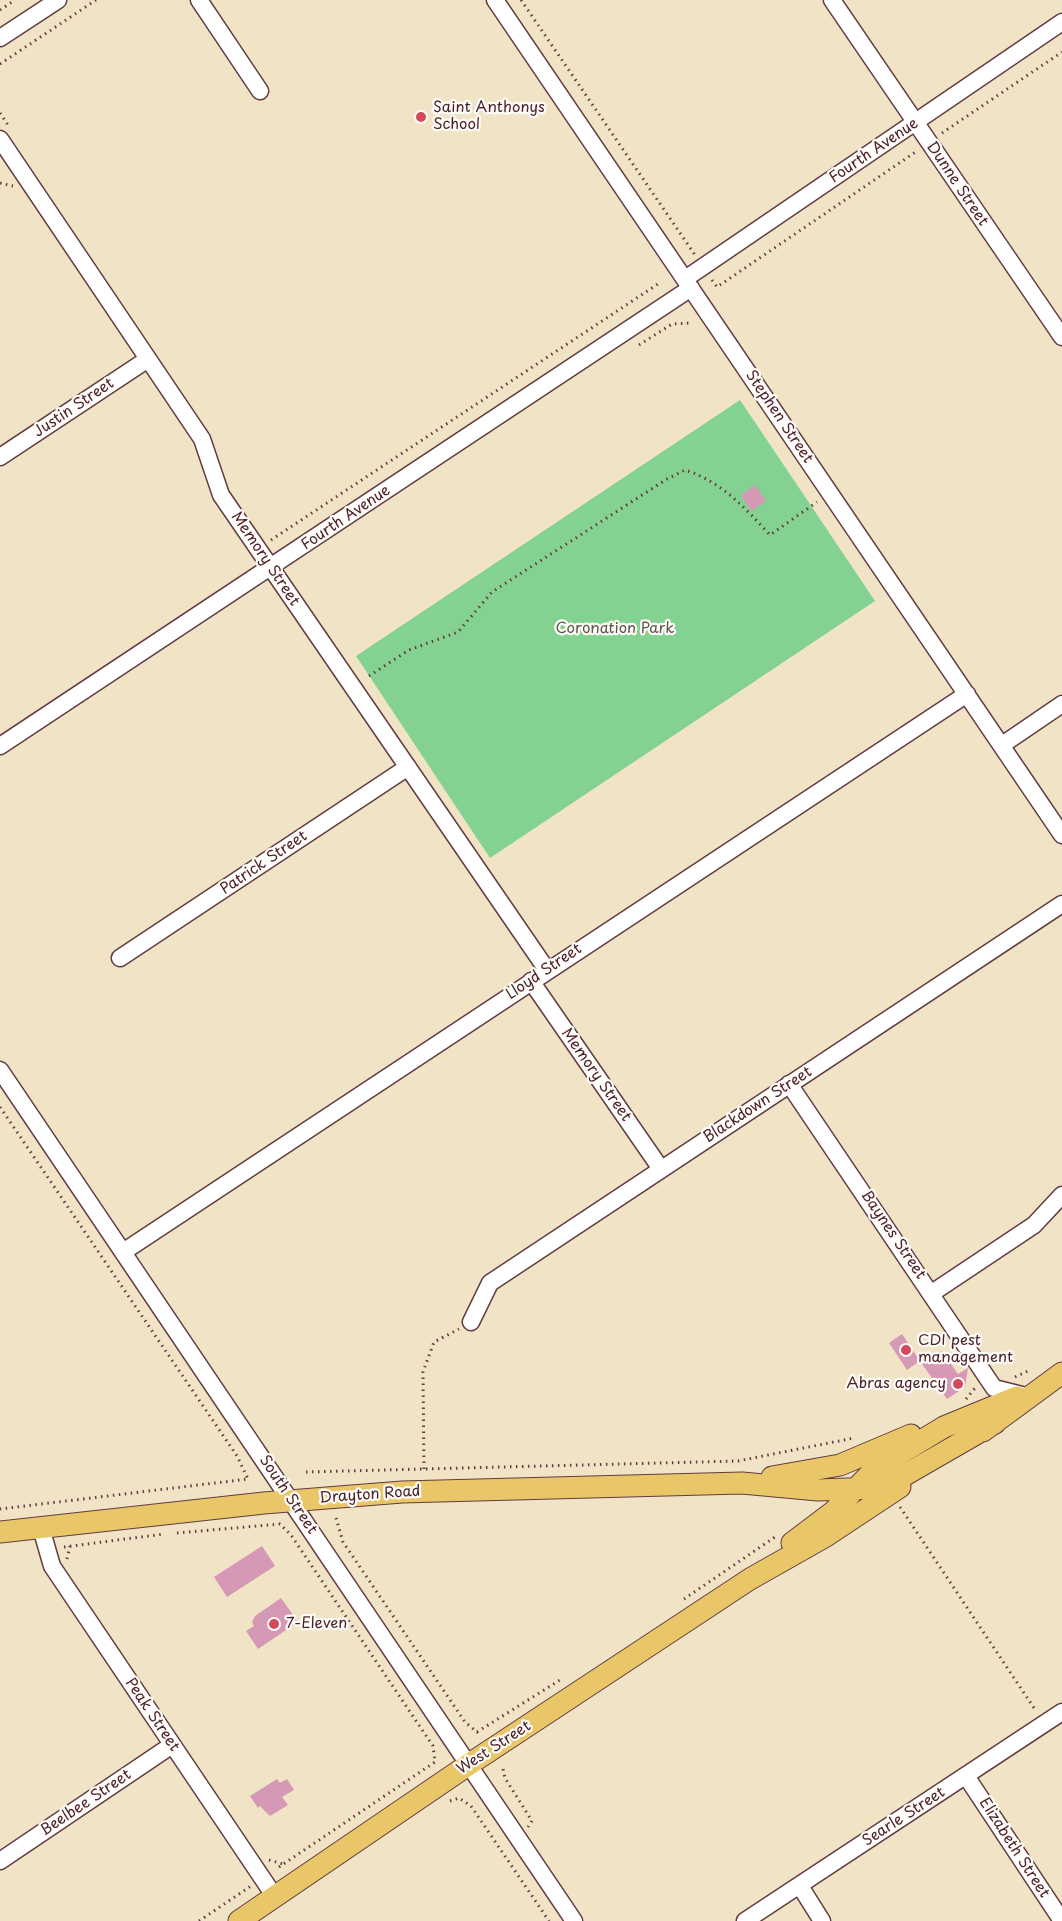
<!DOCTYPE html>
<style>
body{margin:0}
canvas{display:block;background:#f0e3c6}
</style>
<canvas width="1062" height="1921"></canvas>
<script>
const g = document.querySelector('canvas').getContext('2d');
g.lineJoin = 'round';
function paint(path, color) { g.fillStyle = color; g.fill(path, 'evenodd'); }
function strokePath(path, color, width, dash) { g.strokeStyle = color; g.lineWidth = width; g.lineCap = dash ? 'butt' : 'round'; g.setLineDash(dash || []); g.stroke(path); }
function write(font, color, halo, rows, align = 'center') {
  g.font = font + ' "Playpen Sans",sans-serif'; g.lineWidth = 4.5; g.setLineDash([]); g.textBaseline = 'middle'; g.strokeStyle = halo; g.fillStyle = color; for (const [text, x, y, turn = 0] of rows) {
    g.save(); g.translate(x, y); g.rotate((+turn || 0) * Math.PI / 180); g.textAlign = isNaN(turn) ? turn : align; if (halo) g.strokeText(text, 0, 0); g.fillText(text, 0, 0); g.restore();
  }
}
const green = new Path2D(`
 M740 400 875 601 490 858 356 656Z`);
const building = new Path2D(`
 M755 485 766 501 751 511 741 495Z
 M902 1334 920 1361 907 1370 889 1343Z
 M942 1351 958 1374 968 1368 965 1387 947 1399 922 1364Z
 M262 1546 275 1566 227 1597 214 1577Z
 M281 1598 298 1622 258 1649 246 1631 254 1626 252 1622 255 1616Z
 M277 1779 280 1783 287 1779 294 1790 282 1797 288 1805 270 1816 260 1806 258 1808 250 1796Z`);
const path = new Path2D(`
 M521 0 695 255
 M0 10 15 0
 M0 64 96 0
 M0 113 8 125
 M942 133 1062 52
 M0 183 13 186
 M712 280 717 287 917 151
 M639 345 672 324 690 323
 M271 540 661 282
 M369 676 409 650 458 632 492 592 667 479 685 470C722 482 744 507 770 535L817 502
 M0 1107 237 1456 248 1479 0 1509
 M1015 1377 1030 1370
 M966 1399 975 1388
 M424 1469 423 1372 434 1342 459 1329
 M306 1472 738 1461 854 1438
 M900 1507 1036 1711
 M336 1518 343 1542 465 1722 477 1732 560 1680
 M177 1533 280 1524 291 1535 433 1746 435 1762 276 1869
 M64 1547 164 1534
 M67 1559 70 1546
 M684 1599 775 1537
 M503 1769 505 1778 532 1821 528 1827
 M450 1801 459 1798 471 1806 549 1921
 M269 1860 283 1864
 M199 1921 251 1886`);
const minor = new Path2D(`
 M199 0 260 91
 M495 0 1062 835
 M832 0 1062 337
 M0 38 58 0
 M0 139 202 439 221 495 547 970
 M685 279 1062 22
 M0 457 148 359
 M1002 745 1062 704
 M0 746 691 288
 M120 958 408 767
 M531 981 661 1169
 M0 1070 574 1921
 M789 1084 994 1388 1022 1395
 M123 1252 967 694
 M932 1293 1034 1225 1062 1195
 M471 1322 490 1283 1062 904
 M41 1528 52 1566 275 1897
 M966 1776 1062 1921
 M0 1861 172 1745
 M800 1886 822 1921
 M745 1921 1062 1712`);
const major = new Path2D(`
 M983 1431 1062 1373
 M772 1477 840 1465 911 1435
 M0 1532 264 1503 402 1492 742 1483 818 1490 875 1488 891 1483 995 1423
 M792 1543 833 1512 873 1471 891 1459 944 1427 1017 1397
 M239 1921 468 1765 750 1579 826 1536 900 1487`);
const markers = [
 [421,117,6,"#d1495b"],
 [906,1350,6,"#d1495b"],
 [958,1384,6,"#d1495b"],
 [274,1624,6,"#d1495b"]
];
const poiNames = [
 ["Saint Anthonys",433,108],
 ["School",433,125],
 ["CDI pest",918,1341],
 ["management",918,1358],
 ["Abras agency",946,1384,"right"],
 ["7-Eleven",286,1624]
];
const streetNames = [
 ["Fourth Avenue",874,151,-34],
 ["Dunne Street",957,184,56],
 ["Justin Street",74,408,-34],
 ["Stephen Street",779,417,56],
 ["Fourth Avenue",346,518,-34],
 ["Memory Street",265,559,56],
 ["Patrick Street",264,863,-34],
 ["Lloyd Street",544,972,-34],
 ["Memory Street",596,1075,55],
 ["Blackdown Street",758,1105,-33],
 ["Baynes Street",893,1235,56],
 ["South Street",288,1495,56],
 ["Drayton Road",370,1495,-4],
 ["Peak Street",152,1715,56],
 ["West Street",494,1748,-33],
 ["Beelbee Street",86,1803,-34],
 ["Searle Street",904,1817,-33],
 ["Elizabeth Street",1014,1848,57]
];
const parkNames = [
 ["Coronation Park",615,629]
];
paint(green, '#84d291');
paint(building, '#d699b5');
strokePath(minor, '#633c42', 19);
strokePath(major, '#633c42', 23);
strokePath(path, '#633c42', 3, [1.5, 4.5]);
strokePath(minor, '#fff', 16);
strokePath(major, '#e9c769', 21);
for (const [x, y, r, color] of markers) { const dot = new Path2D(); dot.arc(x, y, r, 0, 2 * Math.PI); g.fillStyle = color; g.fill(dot); strokePath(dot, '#fdfcf7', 2); }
write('15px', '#4a1f2b', '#fdfcf7', poiNames, 'left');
write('15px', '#4a1f2b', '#fdfcf7', streetNames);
write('15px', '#5b554a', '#fdfcf7', parkNames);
</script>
